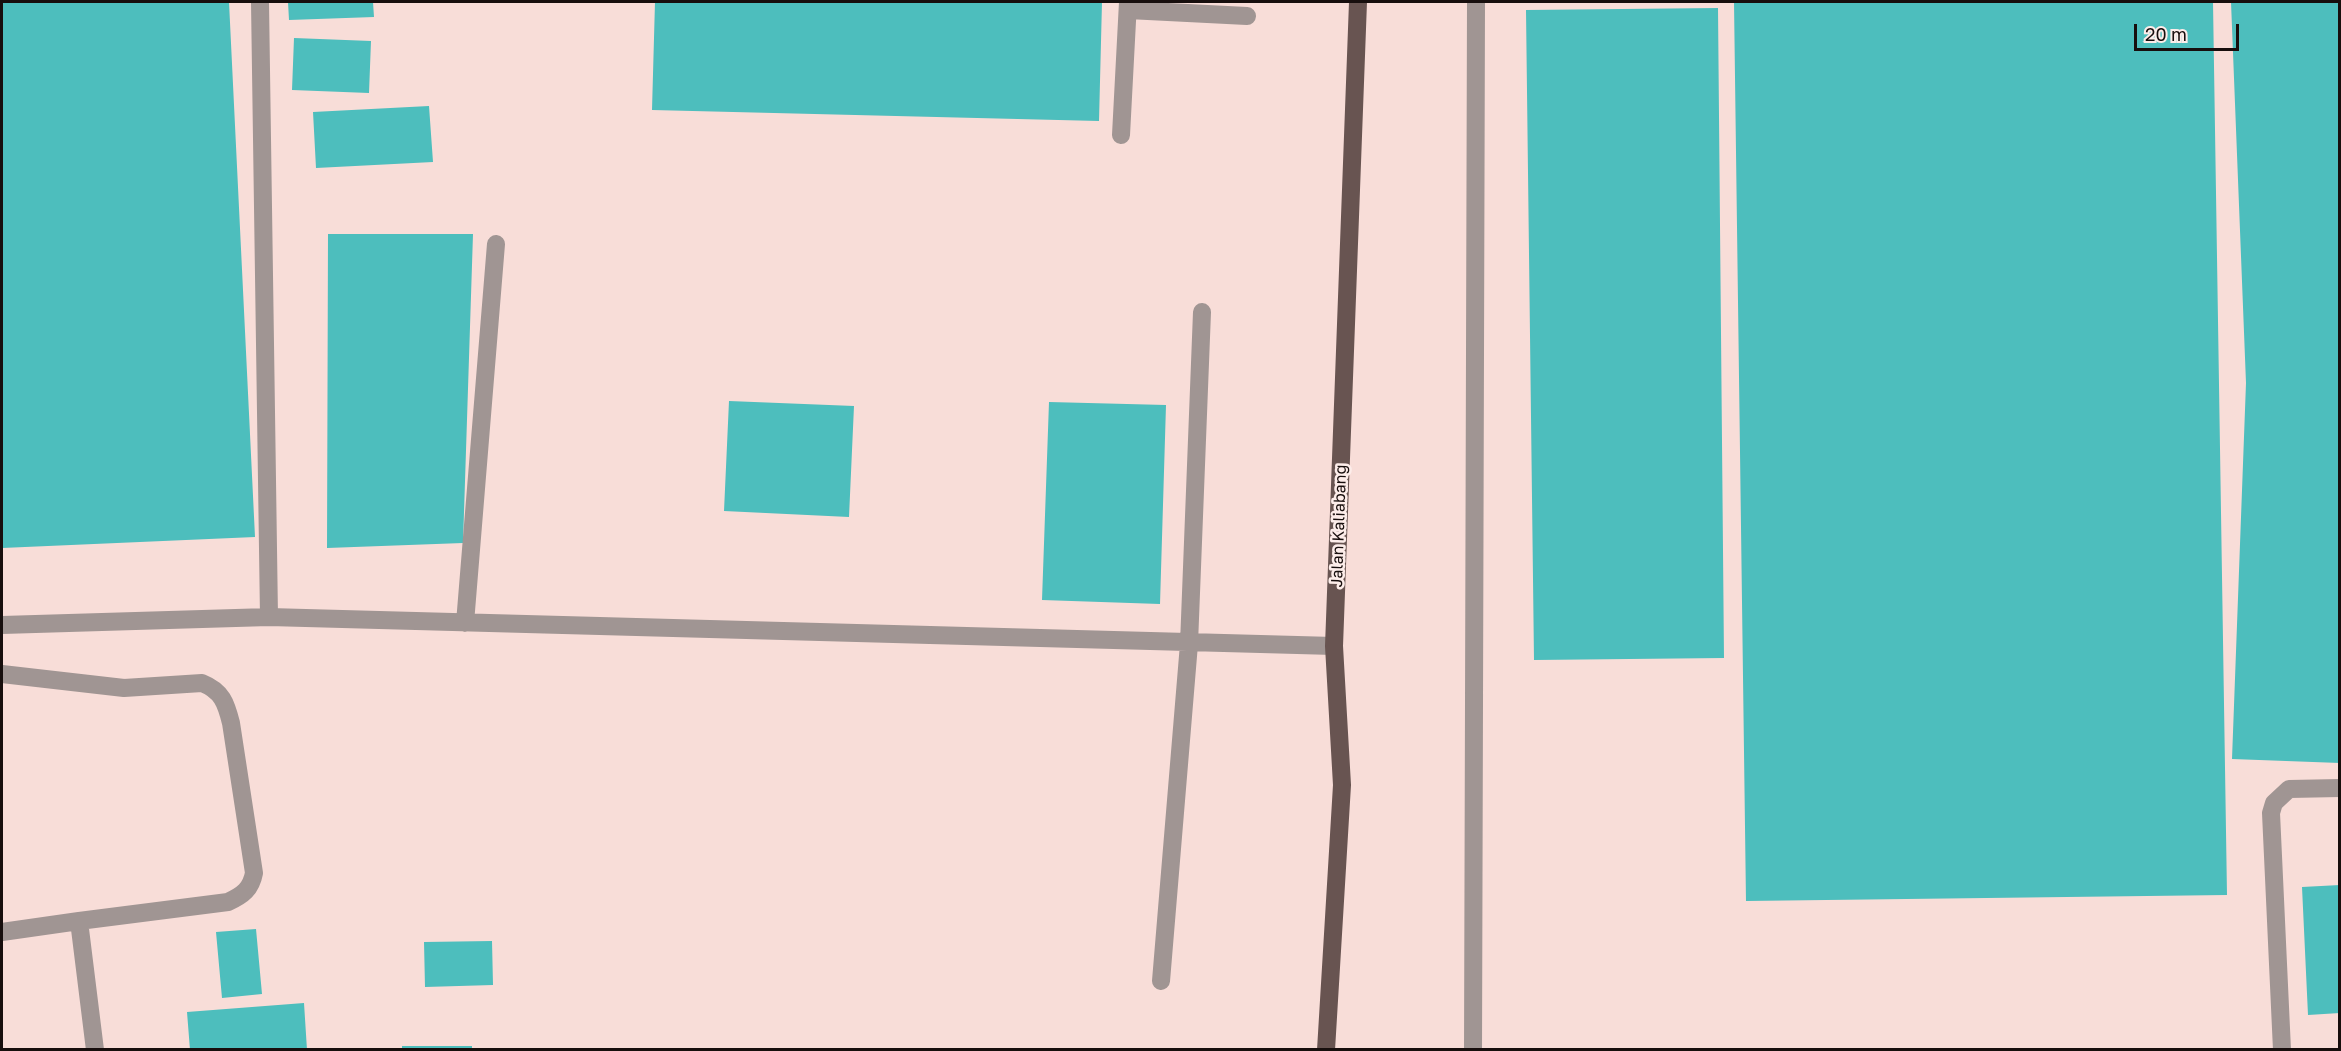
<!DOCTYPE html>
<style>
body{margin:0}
#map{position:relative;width:2341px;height:1051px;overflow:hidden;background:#f8ddd8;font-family:"Golos Text",sans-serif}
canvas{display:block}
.frame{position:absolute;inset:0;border:3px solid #170e0d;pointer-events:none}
.scale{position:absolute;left:2134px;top:24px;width:105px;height:27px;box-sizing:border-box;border:3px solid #170e0d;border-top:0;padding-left:8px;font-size:18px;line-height:21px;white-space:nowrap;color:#170e0d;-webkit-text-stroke:4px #fdedea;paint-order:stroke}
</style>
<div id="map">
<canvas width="2341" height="1051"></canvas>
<div class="frame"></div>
<div class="scale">20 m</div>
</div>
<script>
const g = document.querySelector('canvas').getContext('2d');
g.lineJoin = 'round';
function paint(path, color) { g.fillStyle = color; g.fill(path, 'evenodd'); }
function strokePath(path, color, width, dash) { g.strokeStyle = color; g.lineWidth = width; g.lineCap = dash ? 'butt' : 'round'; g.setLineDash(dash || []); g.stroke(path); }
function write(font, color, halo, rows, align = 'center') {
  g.font = font + ' "Golos Text",sans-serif'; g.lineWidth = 5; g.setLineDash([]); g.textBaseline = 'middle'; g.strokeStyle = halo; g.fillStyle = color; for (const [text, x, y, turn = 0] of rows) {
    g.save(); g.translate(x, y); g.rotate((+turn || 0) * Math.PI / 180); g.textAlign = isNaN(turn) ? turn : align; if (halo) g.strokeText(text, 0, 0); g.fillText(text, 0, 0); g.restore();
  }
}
const building = new Path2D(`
 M2 2H229L255 537 2 548Z
 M288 2H373L374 17 289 20Z
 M655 2H1102L1099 121 652 110Z
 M1734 2H2213L2227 895 1746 901Z
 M2231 2H2340V763L2232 759 2246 383Z
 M1718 8 1724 658 1534 660 1526 10Z
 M294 38 371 41 369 93 292 90Z
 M429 106 433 162 316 168 313 112Z
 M328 234H473L463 543 327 548Z
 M729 401 854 406 849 517 724 511Z
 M1049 402 1166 405 1160 604 1042 600Z
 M2340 885V1013L2308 1015 2302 887Z
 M256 929 262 994 222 998 216 932Z
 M492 941 493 985 425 987 424 942Z
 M304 1003 307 1050H190L187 1012Z
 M402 1046H472V1050H402Z`);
const minor = new Path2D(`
 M260 2 269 617
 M1128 10 1247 16
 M1121 135 1128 2
 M465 623 496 244
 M2 625 269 617 1334 646
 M2 674 124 688 202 683C222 691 226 703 231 723L254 873C251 889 243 895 228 902L79 921
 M2 932 79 921 95 1050
 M1161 981 1189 644 1202 312
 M1473 1050 1476 2
 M2282 1050 2271 813 2274 803 2289 789 2340 788`);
const major = new Path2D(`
 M1326 1050 1342 785 1334 646 1358 2`);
const streetNames = [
 ["Jalan Kaliabang",1339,526,-88]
];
paint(building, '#4dbebd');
strokePath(minor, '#a09593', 18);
strokePath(major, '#685451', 18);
write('16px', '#170e0d', '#fdedea', streetNames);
</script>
